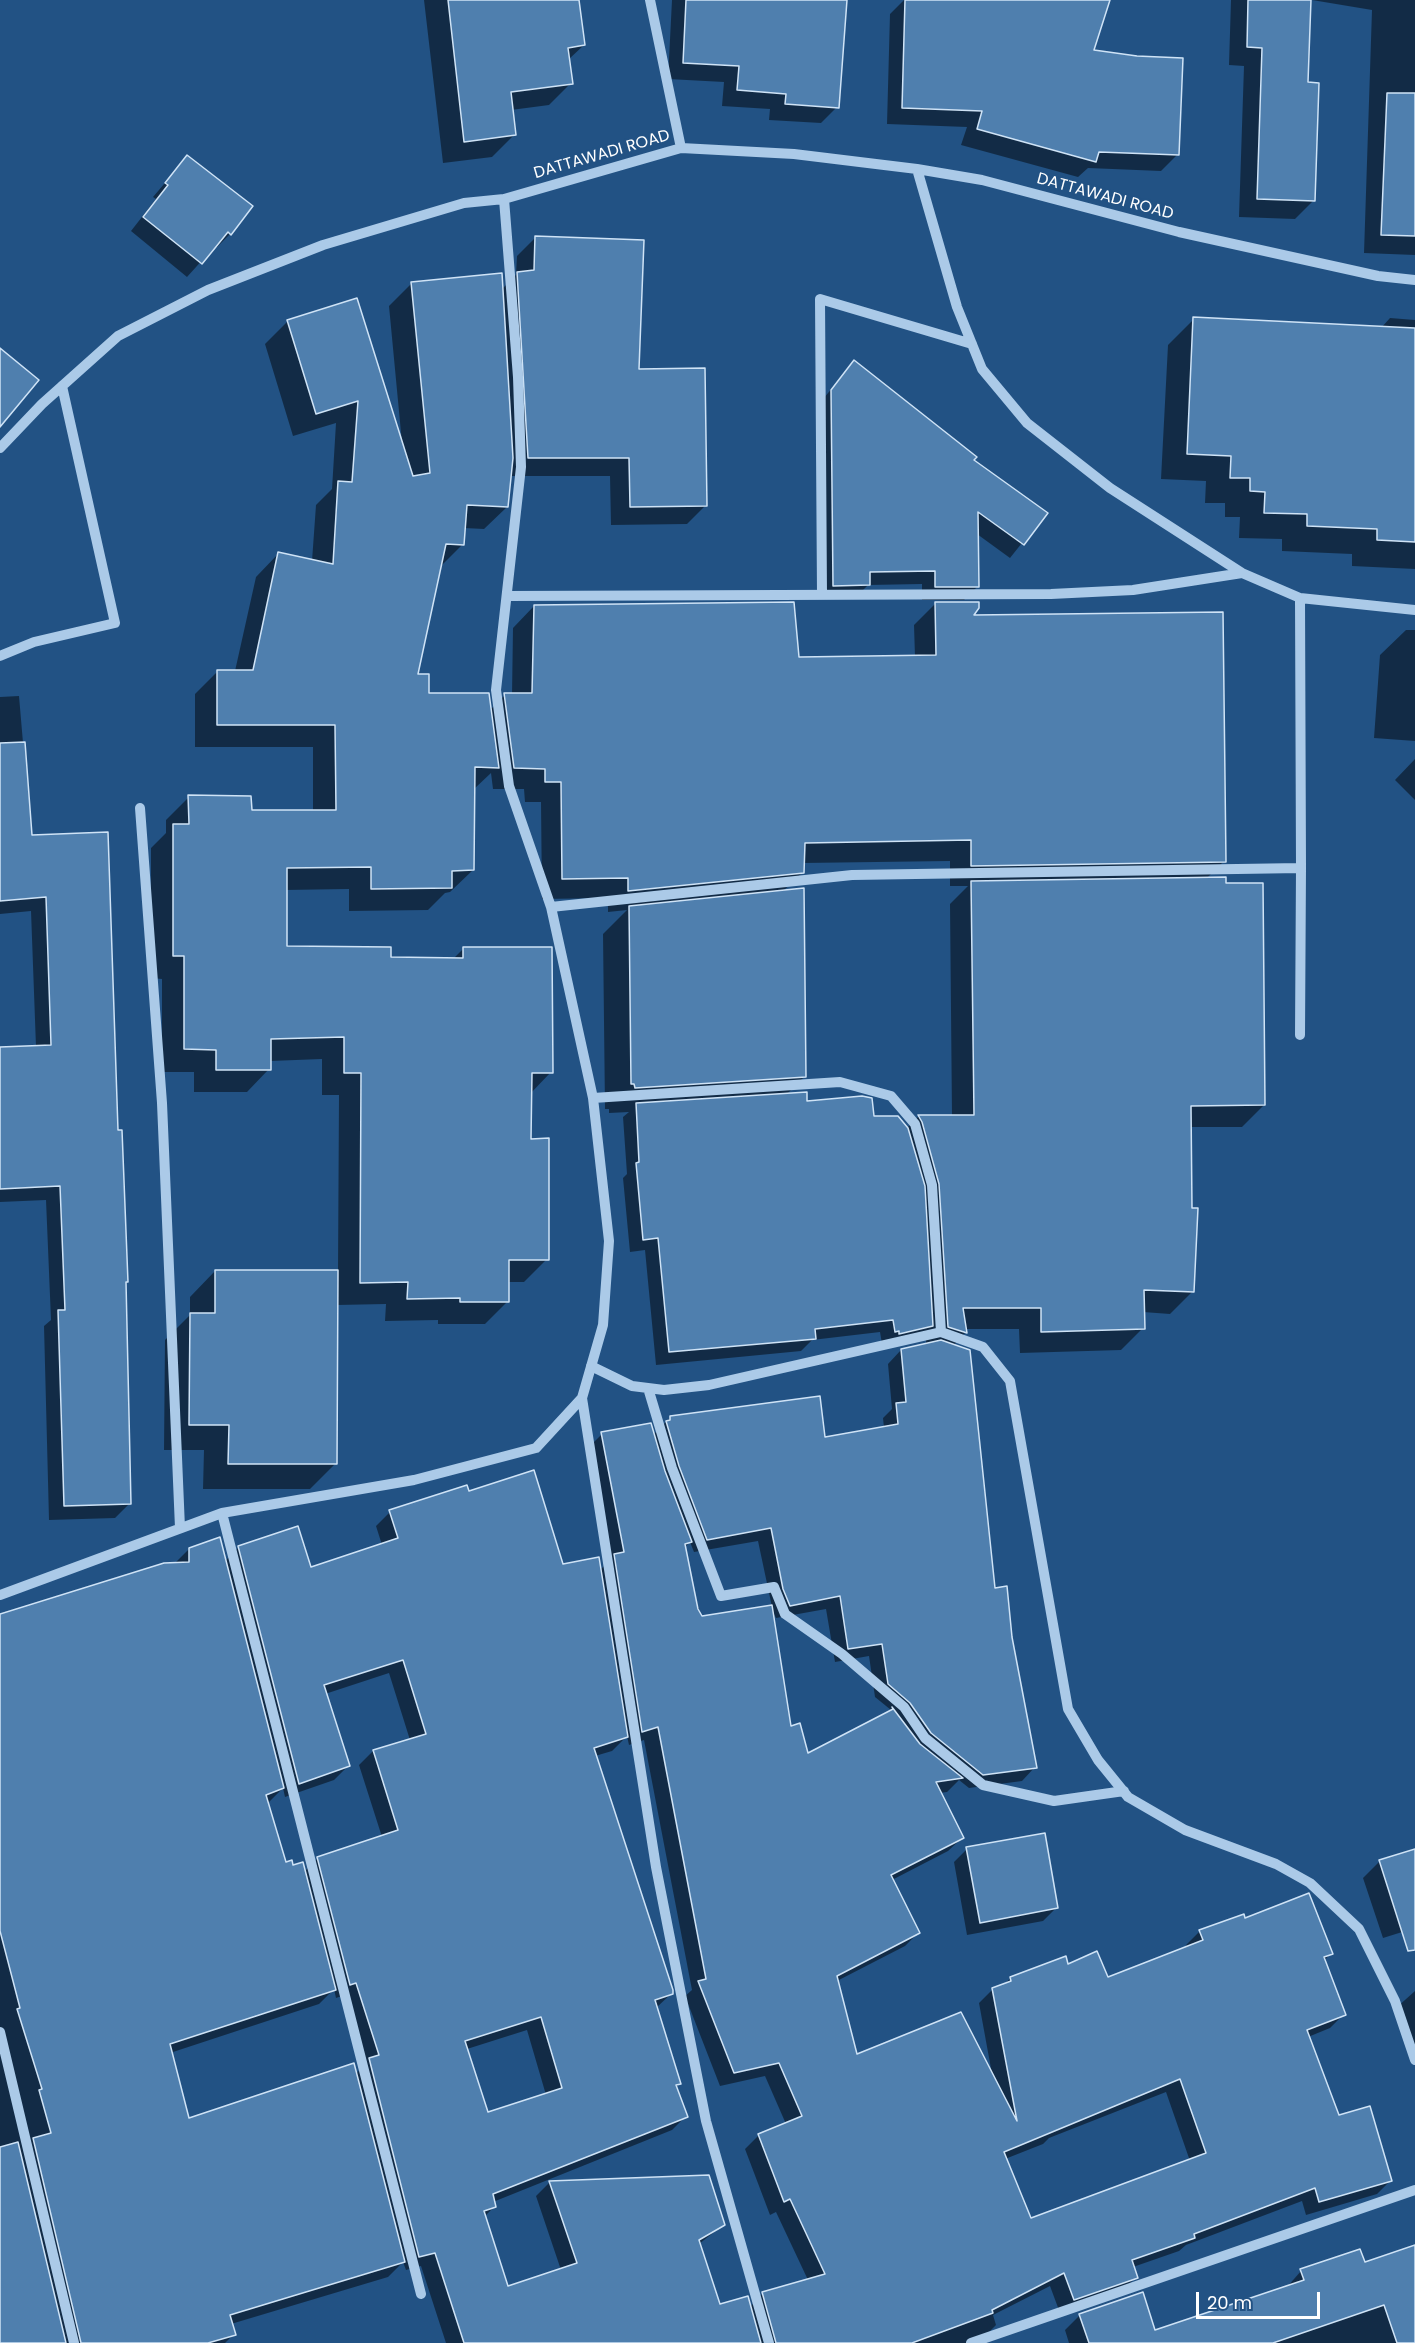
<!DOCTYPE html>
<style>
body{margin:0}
#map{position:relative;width:1415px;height:2343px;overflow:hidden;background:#225284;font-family:Poppins,sans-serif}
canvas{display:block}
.scale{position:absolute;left:1196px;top:2292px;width:124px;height:27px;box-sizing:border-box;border:3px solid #fff;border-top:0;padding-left:8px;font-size:18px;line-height:21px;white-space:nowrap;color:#fff;-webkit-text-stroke:4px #225284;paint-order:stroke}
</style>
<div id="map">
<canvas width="1415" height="2343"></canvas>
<div class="scale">20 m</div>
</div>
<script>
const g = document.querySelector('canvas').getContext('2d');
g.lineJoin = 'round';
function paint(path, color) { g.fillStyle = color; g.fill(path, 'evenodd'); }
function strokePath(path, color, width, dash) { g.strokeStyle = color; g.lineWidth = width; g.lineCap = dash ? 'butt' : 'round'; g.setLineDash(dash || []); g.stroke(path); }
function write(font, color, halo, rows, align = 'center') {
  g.font = font + ' Poppins,sans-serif'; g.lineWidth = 4.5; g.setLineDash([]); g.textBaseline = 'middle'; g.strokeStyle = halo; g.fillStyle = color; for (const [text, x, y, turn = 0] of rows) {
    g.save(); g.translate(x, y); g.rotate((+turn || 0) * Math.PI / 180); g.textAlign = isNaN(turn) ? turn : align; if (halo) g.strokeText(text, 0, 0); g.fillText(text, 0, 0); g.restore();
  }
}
const shadow = new Path2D(`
 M424 0H578L584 45 568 60 571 83 549 105 511 110 514 135 492 157 443 163Z
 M672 0H845L837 107 821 123 769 120 770 109 722 106 724 82 668 79Z
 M904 0H1108L1092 51 1178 154 1161 171 1088 168 1078 177 961 145 967 127 887 124 890 14Z
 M1231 0H1310L1306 84 1313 201 1295 219 1239 217 1244 66 1229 65Z
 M1312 0H1415V255L1364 253 1372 10Z
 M187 157 230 234 217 247 215 246 187 277 131 231 156 199 153 197Z
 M536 237 638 370 706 505 687 524 611 525 610 476H510L507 507 484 529 464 528 463 544 440 567 416 675 428 694 490 710 505 695H512L513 628 534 606 798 659 915 657 914 625 936 603 971 617 1224 861 1207 878 1264 1105 1242 1127H1190L1193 1291 1170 1314 1143 1312V1328L1121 1350 1020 1353 1019 1329H965V1333L953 1346 994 1589 1011 1637 1035 1767 1022 1781 969 1788 959 1780 947 1792 939 1793 962 1838 948 1851 892 1880 919 1932 905 1946 837 1981 856 2056 992 2074 979 2003 993 1989 1003 1985 1011 1978 1067 1966 1108 1979 1187 1948 1186 1945 1200 1931 1245 1920 1331 1953 1324 1961 1344 2014 1330 2028 1308 2037 1338 2117 1391 2180 1377 2194 1306 2215 1302 2201 1186 2245 1179 2251 1133 2267 1136 2277 1122 2291 1060 2313 1050 2286 993 2315 996 2325 982 2339 973 2343H446L421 2266 406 2270 403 2262 388 2277 231 2324 234 2334 225 2343H0V1624L174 1564 189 1549 225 1561 239 1547 310 1569 382 1545 376 1526 390 1512 468 1493 562 1566 600 1570 609 1561 588 1448 602 1434 653 1435 671 1417 824 1439 884 1428 883 1418 892 1409 888 1364 901 1350 926 1345V1331L882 1344 880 1332 812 1340 801 1351 656 1365 645 1250 630 1252 623 1178 627 1174 623 1117 629 1112 609 1113V1109H605L603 934 627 910 608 912V898L542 899 541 802H525L524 789H493L491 773 473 790V870L450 892 445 893 428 910 349 911V889L285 890V948L390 959H453L464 948 551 1072 530 1094 529 1140 547 1259 524 1282H508V1301L485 1324H438V1320L385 1321 386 1304 337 1305 336 1463 310 1489H203L204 1450H164L165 1340 190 1315V1297L215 1271H338L339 1095H322V1059L270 1061 269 1069 247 1092H194V1072H162V979L151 978V848L166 833V820L189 797 250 812H313V747H195V694L218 671H235L256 577 278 554 312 561 316 505 332 489 336 423 293 436 265 344 288 321 402 443 389 306 412 283 502 289 516 275 517 256ZM950 861V886H968L950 904 952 1117H918L907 1128 805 1103 787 1094 805 1076 783 891 803 872V863ZM758 1541 772 1607 701 1618 684 1548 690 1542 694 1552ZM826 1609 835 1662 869 1656 875 1697 891 1710 807 1755 790 1728 772 1610 776 1618ZM389 1673 410 1740 373 1751 359 1765 382 1837 318 1858 304 1872 285 1863 268 1803 283 1788 285 1797 334 1780 348 1766 325 1694ZM627 1736 629 1745 644 1740 692 1990 685 1996 720 2086 765 2076 786 2124 759 2135 745 2149 770 2215 776 2212 808 2280 763 2293 750 2307 719 2306 699 2244 723 2225 550 2182 536 2196 561 2270 507 2288 484 2217 494 2207 493 2202 672 2130 686 2116 675 2088 679 2084 656 2008 672 1993 595 1756 612 1751ZM334 1989 336 1998 342 1996 364 2065 356 2074 188 2120 170 2053 319 2004ZM527 2030 546 2095 487 2114 467 2049ZM1166 2092 1190 2161 1030 2220 1005 2159 1043 2144 1049 2138Z
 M1390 318 1415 320V569L1352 566V554L1282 551V539L1239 538 1240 517H1225V503H1205L1206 481 1161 479 1168 345 1194 319 1381 328Z
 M854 362 972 461 1045 514 1010 558 977 534 978 586 964 600H922V584L868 585 855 598H820L818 405Z
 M1406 630H1415V741L1374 738 1380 655Z
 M19 696 31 836 116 1131 124 1284 130 1503 115 1518 49 1520 44 1326 51 1320 46 1200 0 1202V1048L36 1047 31 911 0 914V697Z
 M1415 759V800L1395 780Z
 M967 1849 1056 1908 1043 1921 967 1935 954 1862Z
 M1415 1850V1928L1383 1938 1363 1878 1379 1862Z
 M1415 1991V2060L1396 2008Z
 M1415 2246V2343H1069L1065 2330 1080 2315 1154 2332 1287 2287 1301 2271 1364 2264Z`);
const building = new Path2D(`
 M448 0H579L585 45 568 48 573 84 511 92 516 135 464 142Z
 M686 0H847L839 108 785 104 786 94 737 90 739 66 683 63Z
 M905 0H1110L1094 50 1137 56 1183 58 1179 155 1099 152 1096 162 977 129 982 111 902 108Z
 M1248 0H1311L1308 82 1319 83 1315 201 1257 199 1262 48 1247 47Z
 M1387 93H1415V236L1381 235Z
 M187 155 253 206 231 235 228 232 202 264 143 217 168 185 165 183Z
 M535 236 644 240 639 369 705 368 707 506 630 507 629 458H528L517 272 534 270Z
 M502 273 513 458 508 507 467 505 464 545 446 544 418 674H429V693H489L499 768 475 767 474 870 452 871V888L371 889V867L287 868V946L391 947V957L463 958V947H552L553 1073H532L531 1139 549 1138V1260H509V1302H460V1298L407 1299 408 1282 360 1283 361 1073H344V1037L271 1039V1070H216V1050L184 1049V956H173V824H189L188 795 251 796 252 810H336L335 725H217V670H253L278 552 333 564 338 481 352 482 358 401 316 414 287 320 357 298 413 476 430 473 411 282Z
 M1193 317 1415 328V542L1377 540V529L1307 526V514L1264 513 1265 492 1250 491V478H1230L1231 456 1187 454Z
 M0 348 39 380 0 427Z
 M854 360 977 457 974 460 1048 513 1024 545 978 512 979 587H935V571L870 572V585L833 586 831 390Z
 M794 602 799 657 936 655 935 602H979V608L974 615 1223 612 1226 862 971 866V840L805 843 804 873 628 891V878L562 879 561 782H545V769L514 768 504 693H532L534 605Z
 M25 742 32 835 108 832 118 1130H122L128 1282H126L131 1504 64 1506 58 1310H65L60 1186 0 1189V1047L51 1045 46 897 0 901V743Z
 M1226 877V883H1263L1265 1105 1191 1106 1192 1208H1198L1194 1292 1144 1290 1145 1329 1041 1332V1308H963L967 1333 948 1327 939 1184 922 1122 918 1115H974L971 881Z
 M804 888 806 1077 635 1088 634 1084H631L629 906Z
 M807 1092V1101L862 1096 872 1098 874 1116H898L908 1128 925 1186 933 1326 899 1334V1331L895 1332 893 1320 815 1329 816 1339 669 1352 658 1238 643 1240 636 1163 639 1162 636 1103Z
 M215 1270H338L337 1464H228L229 1425H189L190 1313H215Z
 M941 1340 970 1350 995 1588 1007 1586 1012 1637 1037 1768 983 1775 931 1733 910 1703 888 1684 882 1644 848 1649 840 1596 790 1606 783 1589 771 1528 707 1540 679 1466 666 1421 670 1420V1416L820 1396 825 1437 898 1424 896 1403 906 1402 901 1349Z
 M651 1423 665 1471 692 1542 685 1544 698 1609 702 1616 772 1605 791 1726 800 1723 808 1753 893 1709 892 1707 920 1744 963 1778 936 1782 964 1838 891 1875 920 1933 837 1976 857 2054 961 2012 1017 2121 992 1988 1011 1981 1010 1977 1066 1956 1068 1964 1097 1951 1108 1977 1203 1940 1199 1930 1244 1914 1245 1918 1309 1893 1333 1954 1324 1957 1346 2015 1307 2030 1339 2115 1370 2106 1392 2181 1319 2202 1315 2188 1194 2234 1195 2238 1132 2260 1138 2278 1074 2300 1064 2273 992 2310 993 2313 912 2343H776L762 2292 825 2274 790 2199 784 2202 758 2134 802 2116 779 2063 734 2073 698 1981 706 1979 658 1727 642 1732 614 1554 624 1552 601 1432ZM1180 2079 1206 2153 1031 2218 1004 2152Z
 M534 1470 563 1564 599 1557 628 1737 594 1748 673 1990V1994L655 2000 681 2084 676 2085 688 2117 493 2194 496 2207 484 2211 508 2286 577 2263 549 2181 709 2175 725 2225 699 2240 720 2304 748 2296 761 2343H464L435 2253 419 2257 369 2058 379 2055 356 1983 350 1985 317 1857 398 1830 373 1750 426 1734 403 1660 324 1685 350 1766 299 1784 238 1546 298 1526 311 1567 398 1538 389 1510 467 1485 469 1491ZM541 2017 562 2088 488 2112 465 2041Z
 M220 1537 284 1788 266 1795 286 1862 292 1860 293 1865 303 1862 336 1990 170 2044 189 2118 354 2063 405 2262 230 2315 236 2335 208 2343H81L33 2138 51 2133 39 2090 42 2089 17 2009 20 2008 0 1931V1614L164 1563 189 1562V1548Z
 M1045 1833 1058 1908 980 1923 966 1847Z
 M1415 1849V1950L1408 1951 1379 1860Z
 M18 2142 66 2343H0V2147Z
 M1415 2245V2343H1397L1384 2305 1273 2343H1089L1079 2314 1143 2292 1155 2330 1304 2280 1300 2269 1360 2249 1365 2262Z`);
const minor = new Path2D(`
 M650 0 681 148
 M917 169 957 307 982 369 1027 423 1110 488 1242 573 1300 598 1415 610
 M0 448 42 404 118 336 208 290 323 245 464 203 504 199 681 148 794 154 917 169 982 180 1179 232 1378 276 1415 280
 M822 595 820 299 972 344
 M508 596 1051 594 1133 590 1242 573
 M0 656 34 642 115 623 62 386
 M140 808 162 1103 180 1528
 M551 907 852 875 1301 868 1300 598
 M1300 1035 1301 868
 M593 1098 840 1082 891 1096 915 1124 932 1185 941 1332
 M591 1366 632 1386 664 1390 709 1385 941 1332 983 1347 1010 1381 1068 1709 1098 1760 1128 1797 1185 1830 1276 1864 1310 1883 1359 1929 1395 2001 1415 2060
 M648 1388 672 1468 721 1596 774 1587 785 1614 842 1654 904 1707 925 1738 983 1785 1054 1801 1124 1791
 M582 1398 656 1867 706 2121 769 2343
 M222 1513 421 2294
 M0 1595 222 1513 414 1480 536 1448 582 1398 603 1325 609 1241 593 1098 551 907 509 786 496 690 521 467 518 377 504 199
 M0 2032 74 2343
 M971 2343 1415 2190`);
const streetNames = [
 ["DATTAWADI ROAD",602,155,-16],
 ["DATTAWADI ROAD",1105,197,15]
];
paint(shadow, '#0007');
paint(building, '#4f7fae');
strokePath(building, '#cfe3f6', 1.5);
strokePath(minor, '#abcae8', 10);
write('16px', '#fff', '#225284', streetNames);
</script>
